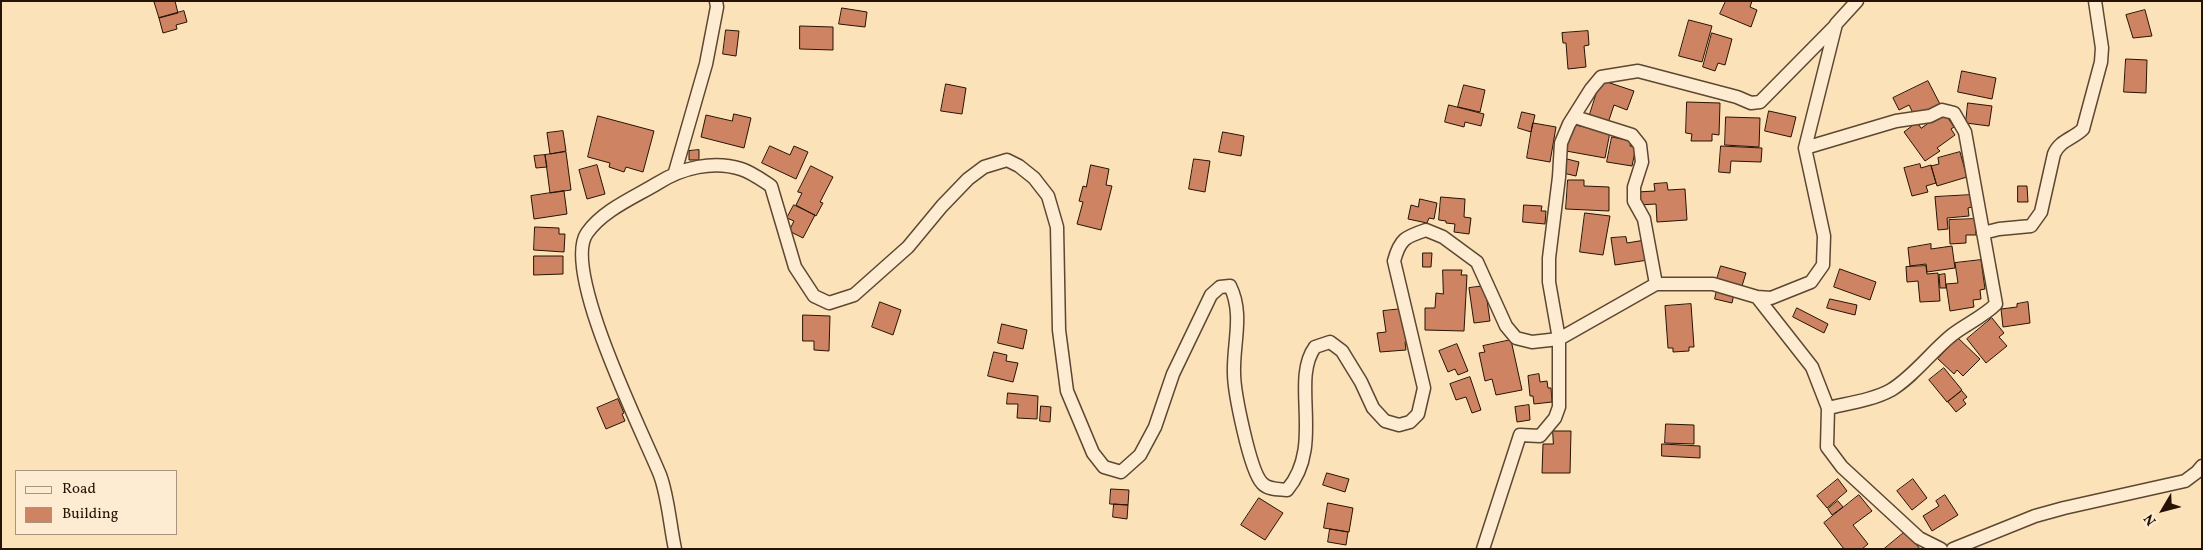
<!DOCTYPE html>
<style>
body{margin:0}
#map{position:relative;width:2203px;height:550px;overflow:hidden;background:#fce2b8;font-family:Vollkorn,serif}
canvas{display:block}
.frame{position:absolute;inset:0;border:2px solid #271305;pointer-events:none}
.legend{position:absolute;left:15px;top:470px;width:162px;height:65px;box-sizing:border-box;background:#fdecd1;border:1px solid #a7957f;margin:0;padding:6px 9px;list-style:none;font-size:15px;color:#271305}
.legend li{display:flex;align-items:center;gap:10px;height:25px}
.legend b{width:25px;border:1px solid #a7957f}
.north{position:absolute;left:2138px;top:485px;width:50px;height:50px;-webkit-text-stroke:4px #fdecd1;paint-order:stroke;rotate:233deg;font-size:14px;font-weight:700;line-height:20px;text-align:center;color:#271305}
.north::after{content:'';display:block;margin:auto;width:18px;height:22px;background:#271305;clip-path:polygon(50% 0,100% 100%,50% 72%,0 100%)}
</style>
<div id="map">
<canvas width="2203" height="550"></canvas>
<div class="frame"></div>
<ul class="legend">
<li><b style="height:6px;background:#fdecd1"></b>Road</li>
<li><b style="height:14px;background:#ce8362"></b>Building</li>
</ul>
<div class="north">N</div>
</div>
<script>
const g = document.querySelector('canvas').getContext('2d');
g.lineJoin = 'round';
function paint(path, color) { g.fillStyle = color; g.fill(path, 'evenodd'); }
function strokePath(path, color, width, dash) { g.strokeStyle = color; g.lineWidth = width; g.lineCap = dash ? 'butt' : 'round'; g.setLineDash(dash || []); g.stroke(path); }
const building = new Path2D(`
 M175 1 178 13 159 18 154 2Z
 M1726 1H1752L1750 7 1757 10 1751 27 1720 14Z
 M842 8 867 12 865 27 839 24Z
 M2145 10 2152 36 2133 38 2126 15Z
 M184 11 187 22 176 25 177 29 163 33 159 18Z
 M1689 20 1712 26 1702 62 1679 56Z
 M800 26 833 27V50L800 49Z
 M726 30 739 31 736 56 723 54Z
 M1588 31 1589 45 1584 46 1586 67 1568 69 1566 43H1563L1562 33Z
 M1712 33 1732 39 1725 65 1718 63 1715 71 1703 67Z
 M2126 59 2147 60 2146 93 2124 92Z
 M1962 71 1996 78 1992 99 1958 92Z
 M1601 80 1634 91 1627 110 1614 105 1608 123 1589 117Z
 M1928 81 1941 106 1929 112 1927 109 1914 115 1909 105 1899 110 1893 98Z
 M946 84 966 88 962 114 941 111Z
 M1464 85 1485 90 1480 112 1458 107Z
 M1687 102 1720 103 1719 135 1712 134V141H1691L1692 134 1686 133Z
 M1968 103 1992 106 1989 126 1966 123Z
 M1449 105 1484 114 1481 126 1465 122 1464 127 1445 122Z
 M1769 111 1796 117 1791 137 1765 131Z
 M1522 112 1535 115 1531 132 1518 128Z
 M1944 112 1954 127 1951 129 1955 135 1937 148 1940 151 1925 161 1904 132 1917 122 1921 128Z
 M734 114 751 118 744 148 701 137 706 115 732 121Z
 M598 116 654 131 643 172 626 167 624 172 609 167 610 163 588 157Z
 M1726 117 1760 118 1759 147 1725 145Z
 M1533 123 1556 127 1550 162 1527 158Z
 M1570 124 1610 132 1605 158 1566 151Z
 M563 131 566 151 550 154 547 133Z
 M1223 132 1244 136 1241 156 1219 152Z
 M1612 137 1631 141 1630 146 1636 147 1632 166 1607 162Z
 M770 146 790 155 794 146 808 152 796 179 762 163Z
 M1721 146 1762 148 1761 162 1731 161 1730 173 1719 172Z
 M699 150V160H689V151Z
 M566 152 571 190 550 193 545 155Z
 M1960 152 1967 177 1937 186 1931 166 1939 164 1938 158Z
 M545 155 547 167 536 168 534 156Z
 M1194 159 1210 161 1205 192 1189 189Z
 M1567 159 1579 162 1576 176 1563 173Z
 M1920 164 1921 168 1931 165 1936 183 1926 186 1928 192 1912 196 1904 168Z
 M597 165 605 194 587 199 579 170Z
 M1091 165 1109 169 1106 185 1112 186 1101 230 1077 224 1083 202 1079 201 1083 186 1086 187Z
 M811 166 833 177 820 202 823 203 816 216 796 205 802 193 798 192Z
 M1568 180H1584V186L1609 187V211L1566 209Z
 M1667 183 1668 190 1685 189 1687 220 1657 222 1656 204 1638 205 1637 192 1655 191 1654 184Z
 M2018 186H2027L2028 202H2018Z
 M564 191 567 214 534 219 531 196Z
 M1971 195 1972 207 1968 208 1969 216 1947 218 1948 229 1938 230 1935 197Z
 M1441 197 1465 199 1464 217 1471 218 1469 234 1454 232 1455 224 1446 223V221L1439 220Z
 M1420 199 1437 203 1434 219 1429 218 1427 223 1408 219 1411 205 1418 207Z
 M794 205 815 215 803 238 789 231 794 221 787 218Z
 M1524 205 1542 206 1541 211H1546L1545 224 1523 222Z
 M1585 213 1610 216 1603 255 1580 252Z
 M1975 219 1976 235H1966V243L1950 244 1949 220Z
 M535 227 559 228V234H565L564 252 534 250Z
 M1626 237 1627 243 1645 240 1648 260 1615 265 1611 238Z
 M1931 244V249L1952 246 1955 268 1927 272 1926 264 1910 266 1908 248Z
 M1423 253H1432L1431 267H1423Z
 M534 256H563V274L534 275Z
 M1981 260 1985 289 1980 290 1981 299 1973 300 1974 307 1950 311 1946 284 1958 283 1955 263Z
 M1721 266 1746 273 1742 286 1717 279Z
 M1926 266 1927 274 1938 273 1940 301 1920 302 1918 281 1907 282 1906 267Z
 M1840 269 1876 282 1870 300 1834 287Z
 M1443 270H1462L1461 275H1467L1464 331 1425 330V308H1435L1436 293 1443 294Z
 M1945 274 1946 288H1940L1939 275Z
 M1485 286 1490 321 1474 323 1469 288Z
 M1717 290 1734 294 1732 303 1715 299Z
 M1830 299 1857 305 1855 315 1827 308Z
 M880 302 901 310 893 335 872 327Z
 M2028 302 2030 323 2003 327 2001 309 2017 307V304Z
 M1691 304 1694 347H1689V351L1673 352V348H1668L1665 306Z
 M1797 308 1828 324 1824 333 1793 317Z
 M1402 309 1404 331 1407 330 1408 341 1405 342 1406 350 1380 352 1377 333 1386 332 1383 311Z
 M803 315 830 316 829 351 814 350V341H803Z
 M1992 318 2004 333 1999 337 2007 346 1986 363 1967 339Z
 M1002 324 1027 330 1023 349 998 343Z
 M1958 338 1980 359 1963 376 1957 370 1954 374 1938 359Z
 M1511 340 1522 390 1496 395 1492 379 1485 381 1479 353 1485 352 1483 346Z
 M1457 344 1468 371 1458 375 1455 369 1448 372 1439 351Z
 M994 352 1007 355 1006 361 1018 363 1013 382 988 376Z
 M1944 368 1962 390 1947 402 1929 380Z
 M1539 374 1540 382 1547 381 1548 388H1551L1552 402 1534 404 1533 396H1530L1528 376Z
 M1470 377 1481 410 1472 413 1466 397 1456 400 1450 384Z
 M1962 391 1967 397 1963 400 1966 404 1956 412 1948 402Z
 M1008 393 1038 396 1037 419 1017 418 1018 404H1007Z
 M618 399 624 413 622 414 625 421 606 429 597 408Z
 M1529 405 1530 420 1517 422 1515 407Z
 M1041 406 1051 407 1050 422 1040 421Z
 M1666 424 1694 425V444L1665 443Z
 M1553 431H1571L1570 473H1542L1543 444H1553Z
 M1662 444 1700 446V458L1662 456Z
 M1327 473 1349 479 1345 492 1323 485Z
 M1838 479 1847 491 1827 508 1817 496Z
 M1913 479 1927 498 1912 510 1897 491Z
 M1111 489 1129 490 1128 505 1110 504Z
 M1859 495 1872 511 1853 525 1868 544 1862 549H1844L1824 523Z
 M1945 495 1958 515 1932 531 1923 516 1939 506 1936 501Z
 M1259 498 1283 513 1265 540 1241 525Z
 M1838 501 1843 507 1832 515 1828 509Z
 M1328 503 1353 508 1349 532 1324 528Z
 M1114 504 1128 505 1127 519 1113 517Z
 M1330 529 1348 532 1346 545 1328 542Z
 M1906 531 1920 549H1884Z`);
const minor = new Path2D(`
 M1575 117 1632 135 1640 145 1642 162 1634 187V201L1644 219 1656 284
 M1805 148 1896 121 1930 116 1942 110 1954 113 1965 132 1996 304C1983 317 1966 324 1952 335 1931 352 1914 376 1891 390 1873 400 1849 403 1828 408
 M675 172 706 64 717 7 716 1
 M1983 233 1999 229 2031 226 2041 212 2054 154C2060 140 2073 139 2083 129L2101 62 2102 48 2095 1
 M1757 297 1812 367 1828 408 1827 447 1842 467 1919 538 1941 549
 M675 549C670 526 668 496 660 475 643 433 561 270 587 233 603 210 635 197 658 183 682 168 713 160 741 169 751 172 762 180 771 186L795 267 814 296 829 303 854 295 908 247 942 206 968 179 984 167 1007 160 1019 166 1034 178 1048 196 1057 227 1059 330 1067 391 1093 453 1104 467 1121 472 1140 455 1155 427 1173 374 1211 295 1220 287 1230 286C1244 314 1233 343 1234 373 1234 392 1250 471 1262 483 1268 490 1279 489 1287 490 1325 446 1290 381 1315 347L1330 342 1342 351 1361 382 1373 408 1385 421 1399 425 1410 422 1418 414 1424 388 1394 261C1400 239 1405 237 1426 230L1443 237 1477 262 1506 326 1516 338 1532 342 1559 339 1656 284H1713L1757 297 1771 298 1811 282 1823 265 1824 236 1805 148 1836 24 1857 1
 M1483 549 1520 435 1540 436 1555 418 1559 407V339L1549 282V258L1559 177 1561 143 1569 124 1591 89 1601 77 1638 71 1737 97 1751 103 1760 102 1835 26
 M1953 549 2035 516 2064 508 2185 481 2197 472 2202 466`);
paint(building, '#ce8362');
strokePath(building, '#271305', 1);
strokePath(minor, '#5c4732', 15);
strokePath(minor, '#fdecd1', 12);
</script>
